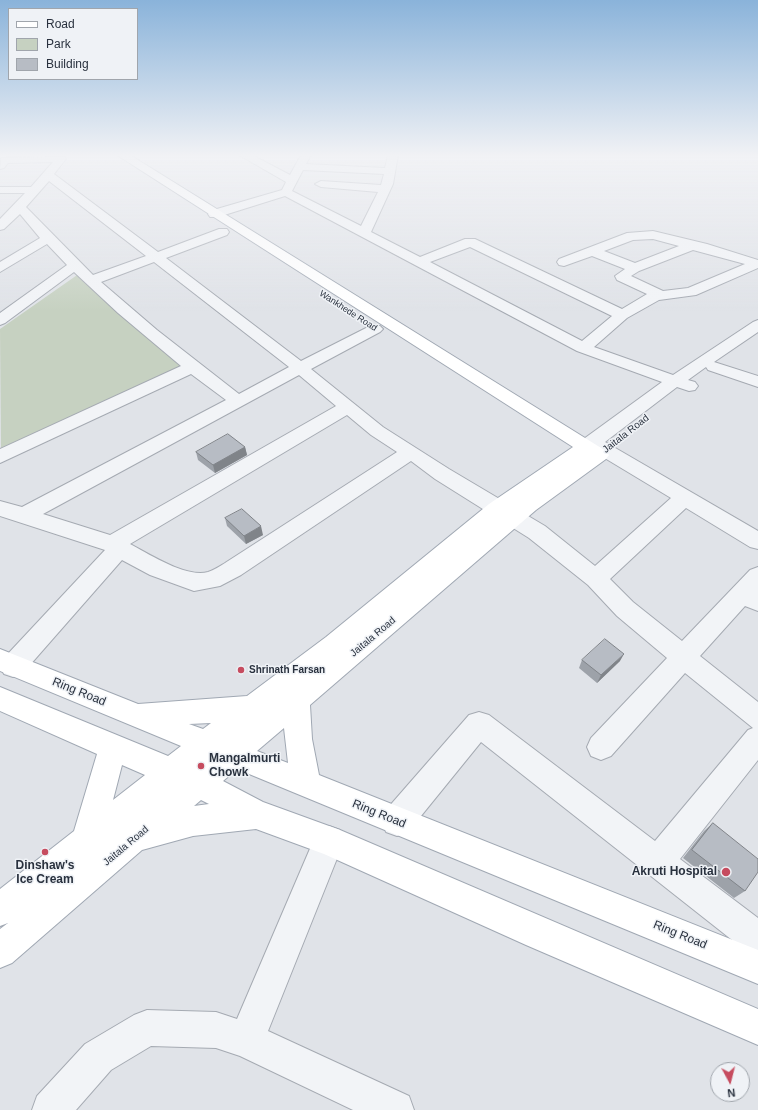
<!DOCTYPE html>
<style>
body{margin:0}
#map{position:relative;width:758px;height:1110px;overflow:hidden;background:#e0e3e8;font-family:Arial,sans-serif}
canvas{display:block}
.legend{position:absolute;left:8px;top:8px;width:130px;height:72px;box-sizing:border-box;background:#eff2f6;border:1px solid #a0a5ac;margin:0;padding:5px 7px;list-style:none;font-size:12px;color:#29313e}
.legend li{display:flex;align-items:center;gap:8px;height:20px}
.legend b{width:20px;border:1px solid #a0a5ac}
.north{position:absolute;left:710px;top:1062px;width:40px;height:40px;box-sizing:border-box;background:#eff2f6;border:1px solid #a0a5ac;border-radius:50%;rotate:173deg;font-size:11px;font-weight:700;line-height:16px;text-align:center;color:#29313e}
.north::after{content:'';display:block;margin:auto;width:14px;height:18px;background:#c64c5f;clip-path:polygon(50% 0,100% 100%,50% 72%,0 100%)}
</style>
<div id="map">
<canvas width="758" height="1110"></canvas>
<ul class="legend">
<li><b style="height:5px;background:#fff"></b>Road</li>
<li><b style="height:11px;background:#c6d1c1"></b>Park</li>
<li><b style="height:11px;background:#b7bcc4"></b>Building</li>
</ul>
<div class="north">N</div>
</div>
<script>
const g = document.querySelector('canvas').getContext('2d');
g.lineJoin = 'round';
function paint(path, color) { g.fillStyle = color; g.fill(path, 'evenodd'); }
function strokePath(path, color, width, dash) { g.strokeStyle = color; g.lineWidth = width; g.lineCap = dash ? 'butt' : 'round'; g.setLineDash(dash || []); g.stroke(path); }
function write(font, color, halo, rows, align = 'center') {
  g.font = font + ' Arial,sans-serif'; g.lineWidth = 3; g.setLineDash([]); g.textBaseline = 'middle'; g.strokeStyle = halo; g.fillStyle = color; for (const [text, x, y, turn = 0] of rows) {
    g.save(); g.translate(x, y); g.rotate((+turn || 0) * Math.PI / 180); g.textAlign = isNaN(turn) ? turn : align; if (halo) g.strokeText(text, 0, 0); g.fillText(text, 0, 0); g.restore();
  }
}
const green = new Path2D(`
 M80 273 183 365 1 448 0 329Z`);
const minor = new Path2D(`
 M239 155H252L290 175 301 155H311L306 164 385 168 388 155H398L393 184 371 232 420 257 465 239H475L622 309 647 294 617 280 615 276 625 269 592 256 564 266 559 265 557 262 559 259 627 233 653 231 707 244 758 260V268L696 295 659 300 627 318 594 347 673 375 753 322 758 320V332L714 362 758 376V387L708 370 706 367 688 380 695 382 698 386 695 390 689 391 677 387 605 442 758 531V549L750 547 686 508 610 579 633 602 682 641 750 570 758 567V611L745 606 700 656 758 702V760L680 859 758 918V956L746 951 481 742 408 832 397 836 386 832 382 821 386 810 469 715 479 712 489 715 655 841 748 730 753 728 685 673 611 756 601 760 591 756 587 747 591 738 667 658 617 616 588 585 529 538 435 479 411 461 241 575 220 586 194 591 150 575 122 560 22 674 13 677 4 674 0 666 4 658 105 550 0 516V501L22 507 226 400 191 374 0 463V449L181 366 118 313 74 272 5 323 0 325V313L67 265 47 244 0 272V262L40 238 20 214 4 229 0 230V219L25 193H0V187H31L53 162 8 163 4 168 0 169 1 158 65 157 66 159 54 174 158 252 219 229H227L229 232 227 235 166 258 301 361 370 326H380L383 329 380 332 311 369 383 427 449 469 545 526 595 566 671 498 593 451 586 453 579 451 577 447 585 438 662 382 577 351 285 196 218 217H210L208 214 210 211 282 190 286 182ZM303 170 384 174 381 185 321 181 315 184 321 187 378 192 361 226 292 191ZM49 181 146 256 93 275 26 207ZM653 239 679 246 635 263 604 251 633 240ZM470 247 612 316 582 341 430 262ZM693 250 745 264 688 288 663 291 631 276 639 271ZM154 262 289 367 239 394 157 330 101 282ZM299 375 336 406 110 535 43 514ZM347 415 371 435 397 452 225 563C220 566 214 570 208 572 186 578 149 554 130 544Z
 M329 826 340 830 344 841 268 1031 409 1096 414 1110H353L240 1056 216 1048 151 1046 111 1070 76 1110H32L37 1096 85 1044 134 1015 147 1010 216 1012 237 1019 318 830Z`);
const major = new Path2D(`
 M117 155H130L606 451 609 455 606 459 536 510 310 705 312 739 319 775 758 950V984L237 769 223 781 263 802 340 830 758 1009V1045L526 945 324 854 256 829 193 836 142 850 12 963 0 968V929L8 923 0 926V889L74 831 97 754 0 711V687L168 756 181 746 0 671V649L138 704 247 696 326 637 489 504 573 447ZM211 723 203 729 189 724ZM284 728 288 763 257 751ZM122 765 145 775 113 800ZM201 800 209 804 194 806Z`);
const wall = new Path2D(`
 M245 447 247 455 215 473 198 460 196 452Z
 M225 518 263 535 246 544 227 526Z
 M582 660 620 661 597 683 579 668Z
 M713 823 745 891 734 898 683 858 704 831Z`);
const shadedWall = new Path2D(`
 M245 447 247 455 215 473 213 465Z
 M261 526 263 535 246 544 244 536Z
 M624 654 620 661 597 683 601 675Z`);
const building = new Path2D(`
 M228 434 245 447 213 465 196 452Z
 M242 509 261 526 244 536 225 518Z
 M605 639 624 654 601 675 582 660Z
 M713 823 758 859V872L745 891 692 850Z`);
const markers = [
 [241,670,4,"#c64c5f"],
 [201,766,4,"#c64c5f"],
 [45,852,4,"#c64c5f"],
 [726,872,5,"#c64c5f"]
];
const farStreetnames = [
 ["Wankhede Road",348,311,33]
];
const streetNames = [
 ["Jaitala Road",626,434,-38],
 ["Jaitala Road",373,637,-40],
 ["Jaitala Road",126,846,-40]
];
const poiNames = [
 ["Shrinath Farsan",249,670]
];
const nearStreetnames = [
 ["Ring Road",79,692,22],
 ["Ring Road",379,814,22],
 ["Ring Road",680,935,22]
];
const nearPoinames = [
 ["Mangalmurti",209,759],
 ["Chowk",209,773],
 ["Dinshaw's",45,866,"center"],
 ["Ice Cream",45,880,"center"],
 ["Akruti Hospital",717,872,"right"]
];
paint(green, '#c6d1c1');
strokePath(minor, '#a5aab2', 2);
strokePath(major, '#a0a8b3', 2);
paint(minor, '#f2f4f7');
paint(major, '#fff');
paint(wall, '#9da2a9');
paint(shadedWall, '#808489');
paint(building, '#b7bcc4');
strokePath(building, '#808489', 1);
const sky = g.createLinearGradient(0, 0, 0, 311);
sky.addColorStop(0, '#8ab3da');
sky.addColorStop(0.5, '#f1f2f5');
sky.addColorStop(1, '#f1f2f500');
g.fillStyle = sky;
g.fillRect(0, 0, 758, 311);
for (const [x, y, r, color] of markers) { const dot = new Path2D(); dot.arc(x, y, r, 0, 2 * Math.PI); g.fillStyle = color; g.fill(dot); strokePath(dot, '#eff2f6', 1.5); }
write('9px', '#29313e', '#eff2f6', farStreetnames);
write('10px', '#29313e', '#eff2f6', streetNames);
write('bold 10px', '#29313e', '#eff2f6', poiNames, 'left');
write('12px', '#29313e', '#eff2f6', nearStreetnames);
write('bold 12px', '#29313e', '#eff2f6', nearPoinames, 'left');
</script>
